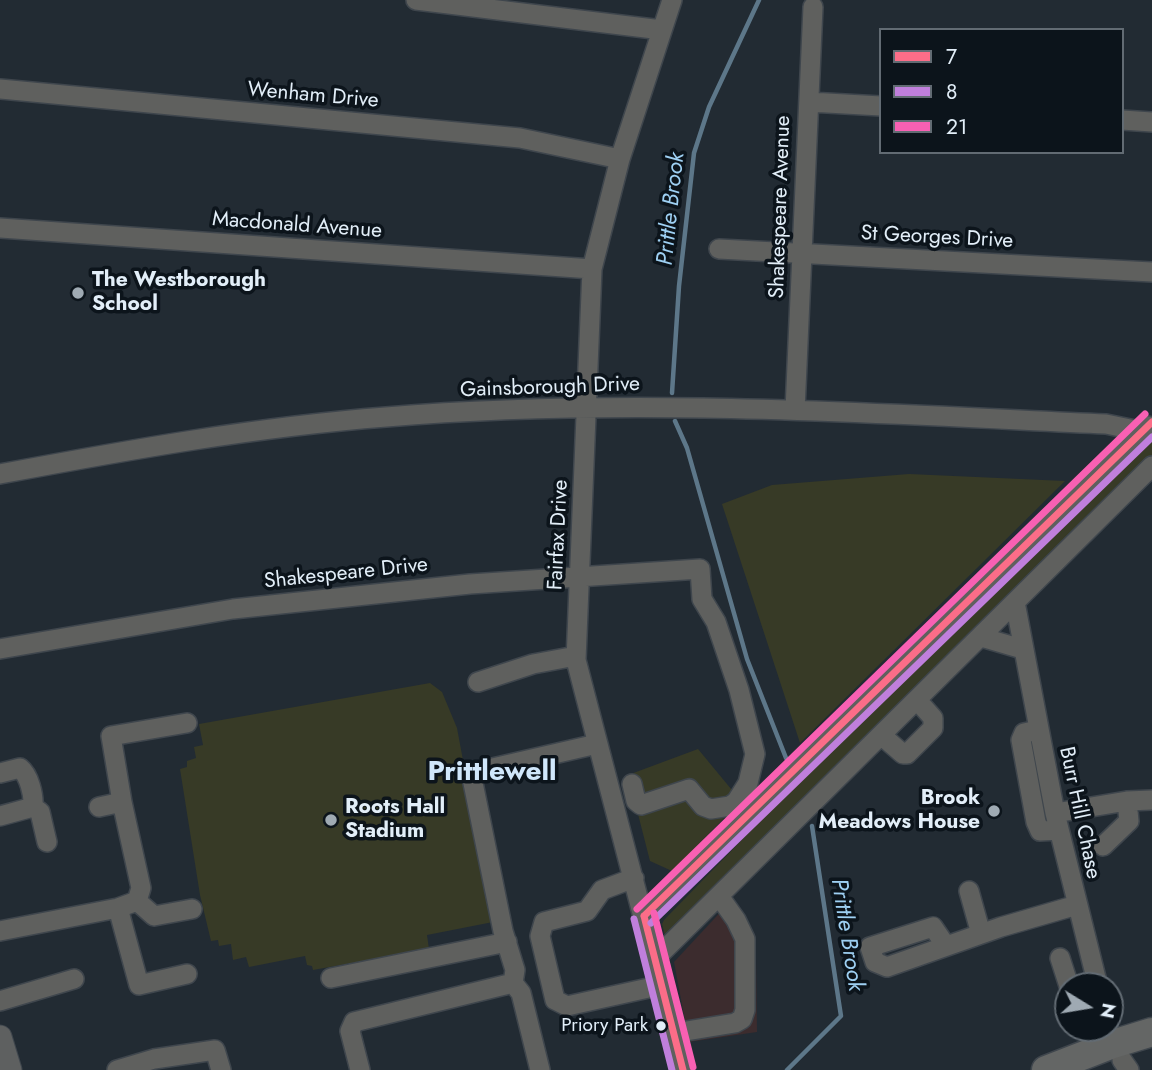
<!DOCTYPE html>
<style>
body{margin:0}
#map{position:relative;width:1152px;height:1070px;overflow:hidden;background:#222b33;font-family:Jost,sans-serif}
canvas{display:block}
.legend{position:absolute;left:879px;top:28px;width:245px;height:126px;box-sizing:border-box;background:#0c141b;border:2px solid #626b73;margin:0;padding:9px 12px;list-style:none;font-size:21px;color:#e2eef8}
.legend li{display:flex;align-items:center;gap:14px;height:35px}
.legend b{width:35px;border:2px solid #626b73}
.north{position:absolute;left:1054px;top:972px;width:70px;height:70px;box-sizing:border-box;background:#0c141b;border:2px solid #626b73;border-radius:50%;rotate:101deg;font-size:19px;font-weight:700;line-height:28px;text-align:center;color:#e2eef8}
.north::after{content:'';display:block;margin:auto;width:24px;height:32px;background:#9faab3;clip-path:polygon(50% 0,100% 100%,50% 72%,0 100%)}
</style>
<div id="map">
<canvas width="1152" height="1070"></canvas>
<ul class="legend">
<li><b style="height:9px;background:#fb6d88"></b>7</li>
<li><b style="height:9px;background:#c07fdc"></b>8</li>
<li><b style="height:9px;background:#f860b3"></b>21</li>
</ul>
<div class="north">N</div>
</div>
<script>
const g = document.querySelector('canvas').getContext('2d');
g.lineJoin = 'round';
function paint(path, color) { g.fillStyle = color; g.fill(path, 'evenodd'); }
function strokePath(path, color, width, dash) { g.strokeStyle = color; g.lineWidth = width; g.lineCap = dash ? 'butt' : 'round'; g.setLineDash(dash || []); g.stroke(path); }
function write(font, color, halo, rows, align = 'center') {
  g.font = font + ' Jost,sans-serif'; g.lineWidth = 7; g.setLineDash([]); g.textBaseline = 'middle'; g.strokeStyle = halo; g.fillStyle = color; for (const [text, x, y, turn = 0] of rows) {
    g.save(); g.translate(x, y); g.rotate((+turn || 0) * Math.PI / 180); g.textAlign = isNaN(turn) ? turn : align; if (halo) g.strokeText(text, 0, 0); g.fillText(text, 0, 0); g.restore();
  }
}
const medical = new Path2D(`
 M727 905 747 933 756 958 757 1032 689 1042 674 962Z`);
const green = new Path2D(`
 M1152 429V460L665 936 662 924 664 920 804 776Z
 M909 474 1065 481 800 743 722 504 772 485Z
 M430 683 442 692 457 728 493 922 427 935 429 949 313 970 312 966 307 965 305 956 249 967 246 957 233 960 231 944 219 946 218 940 211 941 200 895 180 769 187 767V761L196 758 194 747 203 745 199 724Z
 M698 749 741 801 672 871 650 861 628 775Z`);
const stream = new Path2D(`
 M672 393 679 286 694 153 709 107 759 0
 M675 421 687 448 747 659 786 758
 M787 1070 841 1016 812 826`);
const minor = new Path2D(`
 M416 0 662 30
 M672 0 620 159 592 269 576 660 683 1070
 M0 89 520 138 620 159
 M809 102 881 106
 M1122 120 1152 122
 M0 228 592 269
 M719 249 1152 272
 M795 410 813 7
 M0 474C128 450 256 427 386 417 626 397 867 413 1106 424L1135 430 1145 429
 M1015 602 1055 813 1098 986
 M981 637 1022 649
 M0 649 233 609 470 584 700 569 702 599 716 622 739 690 755 754 748 783 736 802 730 806 711 809 703 806 689 789 641 805 636 801 632 784
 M478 682 533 664 576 656
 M1038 730 1024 733 1021 740 1036 822 1040 831 1059 830
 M881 735 903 754H907L933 728V718L917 700
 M0 773 20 768C29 775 34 795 33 807L0 816
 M122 802 111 736 187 723
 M33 807 40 812 47 842
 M1055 813 1127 801 1152 800
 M1103 846 1129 821 1127 801
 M634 878 602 890 587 911 544 922 540 936 555 1000 567 1006 662 985
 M969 891 981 934
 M137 901 154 916 192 909
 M118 908 139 985 187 974
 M644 916 796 766 1148 426
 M0 931 118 908 137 901 141 888 122 802 99 807
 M946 946 933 927 870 947 875 962 887 967 1001 927 1077 905
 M1060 958 1069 986
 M655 959 1152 466
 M331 978 507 942
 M513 983 515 970 503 931 471 773 597 744
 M0 1001 74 979
 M674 1033 735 1023 742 1019 745 1010V939L736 920 719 896
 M1122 1060 1129 1070
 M117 1070 154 1059 215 1050 221 1070
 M360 1070 350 1031 354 1022 513 983 521 993 540 1070`);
const major = new Path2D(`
 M0 1037 10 1070`);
const highway = new Path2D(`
 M1046 1070 1113 1044 1152 1032`);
const bus1 = new Path2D(`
 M644 916 1152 422
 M644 916 683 1070`);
const bus2 = new Path2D(`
 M634 919 672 1070
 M651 923 1152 437`);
const bus3 = new Path2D(`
 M637 909 1145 414
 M654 913 693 1067`);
const markers = [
 [78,293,7,"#9faab3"],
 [994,811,7,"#9faab3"],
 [331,820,7,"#9faab3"],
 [661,1026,6,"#e2eef8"]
];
const busNames = [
 ["Priory Park",648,1026]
];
const streetNames = [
 ["Wenham Drive",313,96,5],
 ["Shakespeare Avenue",781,207,-88],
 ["Macdonald Avenue",297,226,4],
 ["St Georges Drive",937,238,3],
 ["Gainsborough Drive",550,388,-2],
 ["Fairfax Drive",559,535,-87],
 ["Shakespeare Drive",346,574,-6],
 ["Burr Hill Chase",1079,813,78]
];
const poiNames = [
 ["The Westborough",92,281],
 ["School",92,305],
 ["Brook",980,799,"right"],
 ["Meadows House",980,823,"right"],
 ["Roots Hall",345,808],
 ["Stadium",345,832]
];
const waterNames = [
 ["Prittle Brook",672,209,-84],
 ["Prittle Brook",846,935,81]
];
const districtNames = [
 ["Prittlewell",492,773]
];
paint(medical, '#3c2c2e');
paint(green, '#373a26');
strokePath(stream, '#5d7789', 4.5);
strokePath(minor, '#3f464d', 22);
strokePath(major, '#3f464d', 25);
strokePath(highway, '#3f464d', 31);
strokePath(minor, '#5f605e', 19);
strokePath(major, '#5e6060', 23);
strokePath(highway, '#646665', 28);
strokePath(bus1, '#fb6d88', 7);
strokePath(bus2, '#c07fdc', 7);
strokePath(bus3, '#f860b3', 7);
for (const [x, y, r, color] of markers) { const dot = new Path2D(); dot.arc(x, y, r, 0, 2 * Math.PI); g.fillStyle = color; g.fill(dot); strokePath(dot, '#0c141b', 2.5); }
write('19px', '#e2eef8', '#0c141b', busNames, 'right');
write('21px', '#e2eef8', '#0c141b', streetNames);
write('bold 21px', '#e2eef8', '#0c141b', poiNames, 'left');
write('italic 23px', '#9ed0f3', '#0c141b', waterNames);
write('bold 28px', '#d0e7fb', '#0c141b', districtNames);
</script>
